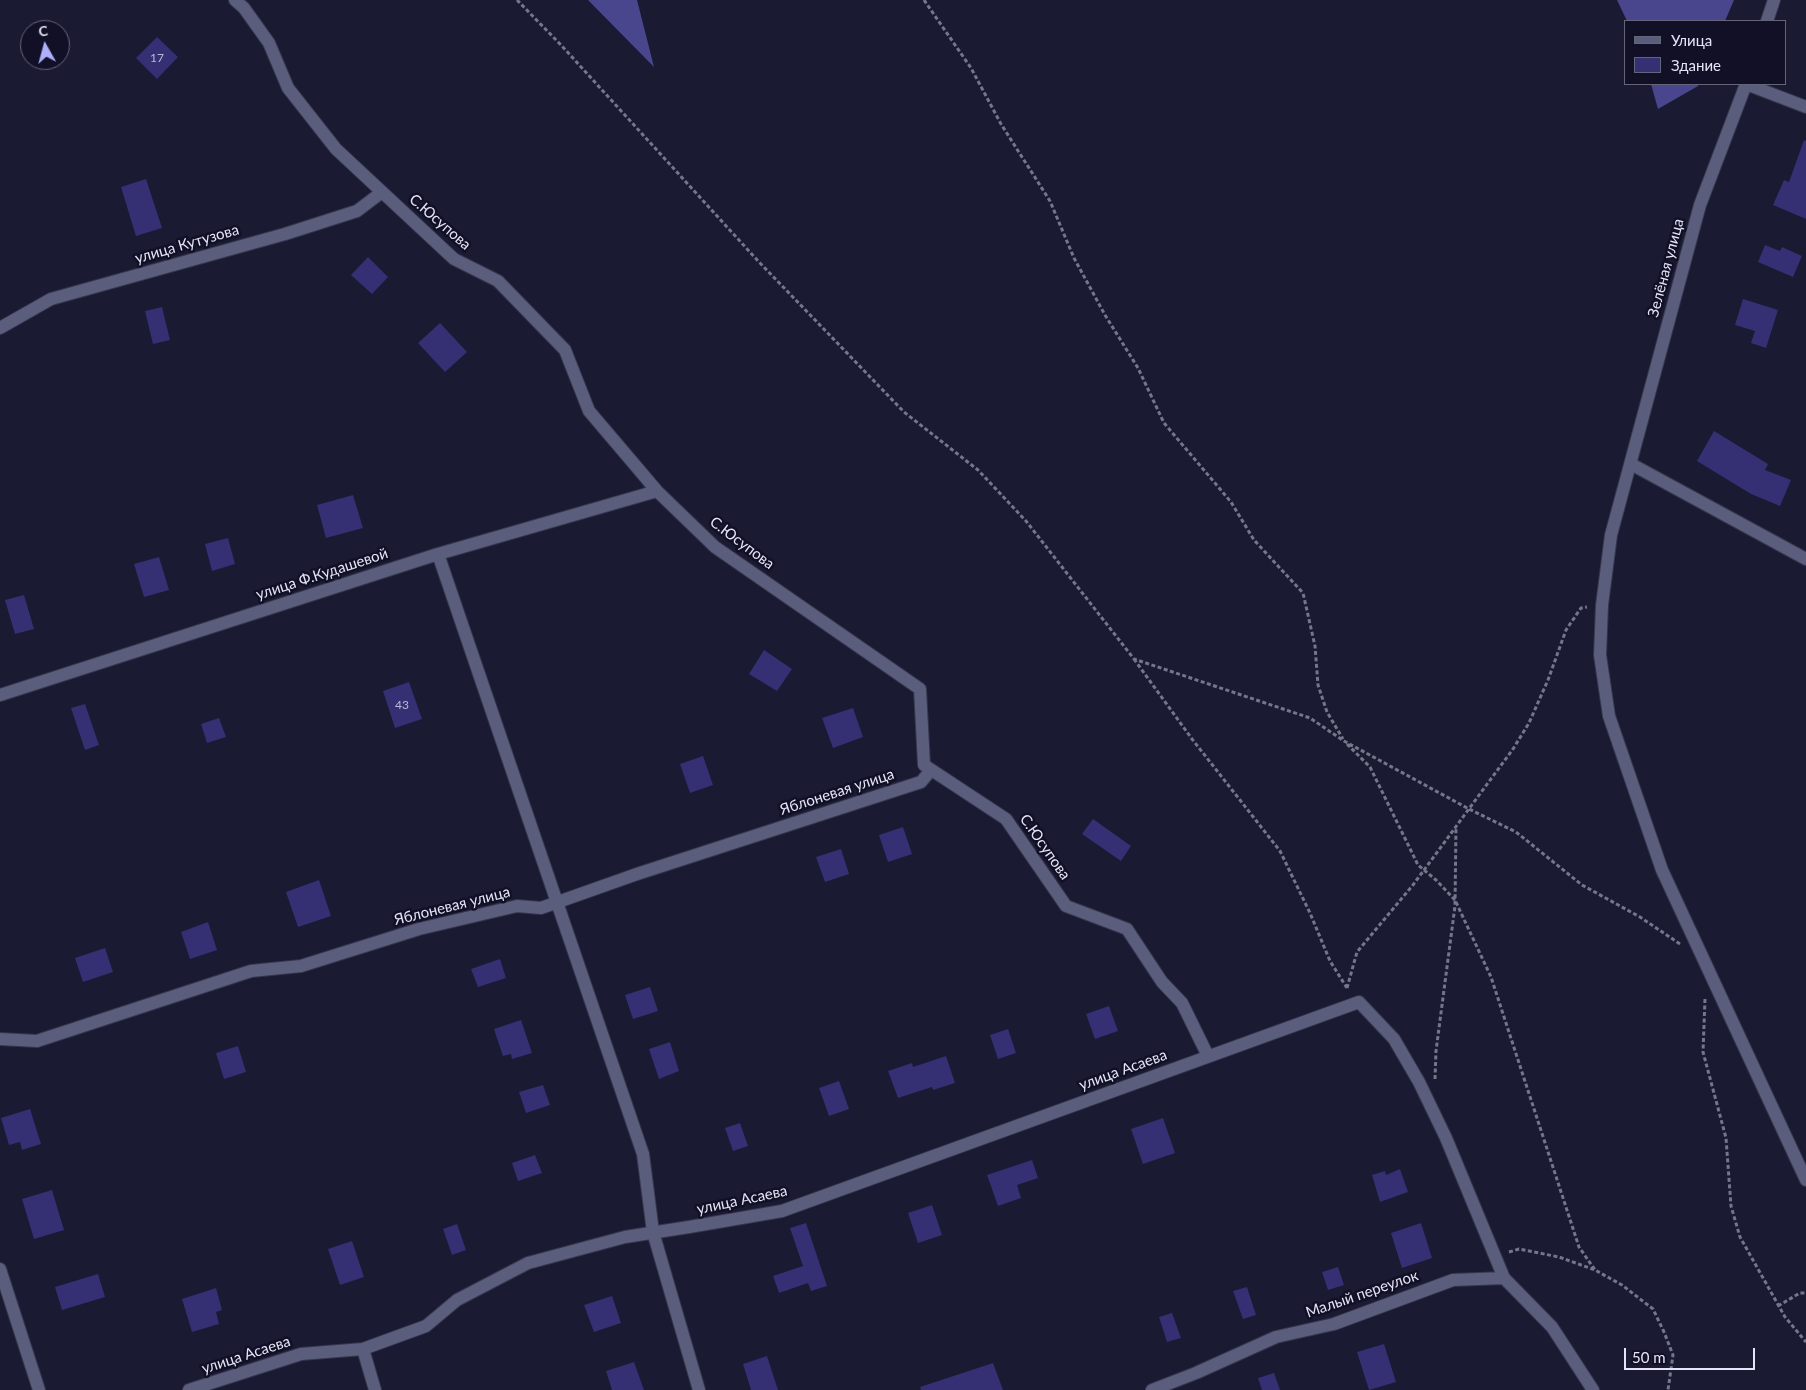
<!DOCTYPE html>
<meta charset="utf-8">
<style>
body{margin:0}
#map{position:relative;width:1806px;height:1390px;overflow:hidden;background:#1a1a32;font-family:Lato,sans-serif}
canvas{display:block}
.legend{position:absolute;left:1624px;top:20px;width:162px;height:65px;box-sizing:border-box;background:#111027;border:1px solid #65657a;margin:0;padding:6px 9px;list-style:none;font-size:15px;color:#e4e5f6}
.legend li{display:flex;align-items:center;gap:10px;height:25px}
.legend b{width:25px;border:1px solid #65657a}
.north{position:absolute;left:20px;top:20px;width:50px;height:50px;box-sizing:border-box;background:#111027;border:1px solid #65657a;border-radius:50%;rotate:353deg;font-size:14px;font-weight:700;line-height:20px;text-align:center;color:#e4e5f6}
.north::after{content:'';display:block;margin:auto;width:18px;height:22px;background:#adaffb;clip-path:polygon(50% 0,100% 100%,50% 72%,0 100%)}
.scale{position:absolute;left:1624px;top:1348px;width:131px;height:22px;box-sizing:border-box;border:2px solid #e4e5f6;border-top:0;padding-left:6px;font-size:15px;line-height:18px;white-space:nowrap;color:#e4e5f6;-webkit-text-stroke:4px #111027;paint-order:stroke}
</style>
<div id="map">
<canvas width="1806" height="1390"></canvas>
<ul class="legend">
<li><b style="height:6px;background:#5b5d7d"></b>Улица</li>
<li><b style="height:14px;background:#352f74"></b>Здание</li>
</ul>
<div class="north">С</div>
<div class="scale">50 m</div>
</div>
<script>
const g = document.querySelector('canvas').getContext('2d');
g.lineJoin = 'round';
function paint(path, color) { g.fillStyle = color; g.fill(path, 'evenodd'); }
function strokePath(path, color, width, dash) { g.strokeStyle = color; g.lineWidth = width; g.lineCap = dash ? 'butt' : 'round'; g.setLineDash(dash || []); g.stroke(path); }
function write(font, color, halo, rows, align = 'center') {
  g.font = font + ' Lato,sans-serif'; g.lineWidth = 5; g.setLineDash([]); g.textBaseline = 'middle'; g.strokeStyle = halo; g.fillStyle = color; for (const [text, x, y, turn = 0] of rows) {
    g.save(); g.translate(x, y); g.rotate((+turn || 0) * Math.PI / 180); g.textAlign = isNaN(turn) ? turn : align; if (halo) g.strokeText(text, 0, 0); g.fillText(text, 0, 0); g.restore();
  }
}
const forest = new Path2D(`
 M588 0H637L654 67Z
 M1617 0H1734L1725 21H1627Z
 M1651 84H1699L1698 86 1658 109Z`);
const building = new Path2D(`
 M157 37 178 57 157 79 136 58Z
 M1804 140 1806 141V219L1773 205 1784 180 1789 182Z
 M146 179 162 228 136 236 121 187Z
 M1765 245 1780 251 1782 247 1802 256 1793 277 1758 262Z
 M368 257 388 277 372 294 351 275Z
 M1743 299 1778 310 1766 348 1751 343 1755 331 1735 325Z
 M162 307 170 340 153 344 145 311Z
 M440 323 467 352 445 372 418 343Z
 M1714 431 1768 464 1765 470 1791 480 1780 506 1751 494 1697 461Z
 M353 495 363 528 326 538 317 505Z
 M228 538 235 564 212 571 205 544Z
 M159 557 169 590 144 597 134 564Z
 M24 595 34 629 15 634 5 600Z
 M764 650 792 669 777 691 749 674Z
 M409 682 422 719 395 728 383 691Z
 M85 704 99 745 85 750 71 708Z
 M853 708 863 737 833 748 822 718Z
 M219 718 226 737 207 743 201 724Z
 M703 756 713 785 690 793 680 764Z
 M1093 819 1131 846 1121 861 1082 834Z
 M903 827 912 854 888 862 879 835Z
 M841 849 849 874 825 882 816 857Z
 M319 880 331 916 298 927 286 892Z
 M208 922 217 950 190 959 181 932Z
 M105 948 113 972 83 982 75 958Z
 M500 959 506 978 478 987 471 969Z
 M650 987 658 1011 633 1019 625 995Z
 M1109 1006 1118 1031 1095 1039 1086 1014Z
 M521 1020 532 1053 512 1059 511 1054 503 1056 494 1029Z
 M1008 1029 1016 1053 998 1059 990 1035Z
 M670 1042 679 1071 659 1079 649 1049Z
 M238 1046 246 1072 224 1079 216 1053Z
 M946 1056 955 1083 933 1090 932 1087 898 1098 888 1071 912 1063 913 1067Z
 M839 1081 849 1109 829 1116 819 1088Z
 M543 1085 550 1105 526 1113 519 1092Z
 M30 1109 41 1144 22 1150 20 1142 9 1145 1 1118Z
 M1163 1118 1175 1153 1143 1164 1131 1129Z
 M740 1123 748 1146 733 1151 725 1128Z
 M535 1155 542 1173 518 1181 512 1163Z
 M1032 1160 1038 1178 1017 1185 1021 1198 998 1206 987 1175Z
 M1400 1169 1408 1192 1380 1202 1372 1175 1385 1171 1386 1175Z
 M52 1190 64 1230 34 1239 22 1199Z
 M932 1205 942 1235 918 1243 908 1213Z
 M806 1223 827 1286 811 1291 808 1283 779 1293 773 1276 803 1266 790 1228Z
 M1421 1223 1432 1258 1402 1268 1391 1233Z
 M457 1224 466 1250 452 1255 443 1229Z
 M352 1241 364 1277 340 1285 328 1249Z
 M1338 1267 1344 1285 1328 1290 1322 1272Z
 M98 1274 105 1297 62 1310 55 1287Z
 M1247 1287 1256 1315 1243 1319 1233 1291Z
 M216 1288 222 1310 216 1312 219 1324 192 1332 182 1299Z
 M612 1296 621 1323 594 1332 584 1305Z
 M1172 1313 1181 1338 1167 1342 1159 1317Z
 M1384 1344 1396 1382 1369 1390 1357 1352Z
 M767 1356 778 1390H751L743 1364Z
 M634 1362 644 1390H612L606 1371Z
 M993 1363 1003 1390H921L920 1387Z
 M1274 1373 1280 1390H1262L1258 1378Z`);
const path = new Path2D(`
 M517 0 561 45 759 262 904 412 978 470 1026 521 1134 659 1310 718 1344 741 1469 809 1516 832 1582 885 1640 917 1680 944
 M924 0 971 68 1001 124 1050 201 1074 258 1105 315 1138 368 1164 423 1231 502 1254 540 1303 593 1315 646 1318 685 1327 712 1343 739
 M1134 659 1192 739 1280 851 1310 913 1330 961 1347 988
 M1347 744 1370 767 1418 865 1436 880 1455 900 1491 977 1579 1247 1595 1270
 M1347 988 1357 952 1413 885 1513 749 1529 723 1548 680 1566 630 1581 608 1587 607
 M1705 999 1703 1052 1726 1138 1731 1206 1740 1237 1785 1317 1806 1342
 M1435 1079 1436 1051 1455 906 1456 827
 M1509 1252 1519 1249 1559 1257 1595 1270 1622 1285 1653 1309 1664 1332 1673 1355 1668 1390
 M1778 1306 1800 1293H1806`);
const minor = new Path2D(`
 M235 0 244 8 269 43 288 88 336 149 454 259 498 281 565 350 589 411 657 491 715 547 920 689 924 765 1006 819 1066 906 1127 929 1162 982 1182 1003 1208 1056
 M1767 21 1774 0
 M1746 84 1700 205 1611 535 1602 605 1600 655 1609 716 1662 870 1806 1180
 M1746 84 1806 107
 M0 328 51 299 285 234 357 211 382 192
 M1631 464 1806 559
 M438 554 643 1154 653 1232 699 1390
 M0 695 438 554 657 491
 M0 1039 37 1041 251 971 301 966 419 929 517 906 541 908 637 874 921 782 931 770
 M0 1269 39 1390
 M363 1349 375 1390
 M189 1390 301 1354 363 1349 426 1326 457 1300 528 1263 625 1237 689 1227 782 1211 1359 1002 1394 1039 1419 1082 1446 1138 1504 1278 1552 1327 1593 1390
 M1152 1390 1196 1373 1276 1337 1334 1324 1453 1280 1504 1278`);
const numberNames = [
 ["17",157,58],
 ["43",402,705]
];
const streetNames = [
 ["С.Юсупова",440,222,41],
 ["улица Кутузова",187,244,-16],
 ["Зелёная улица",1666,268,-75],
 ["С.Юсупова",742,543,37],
 ["улица Ф.Кудашевой",322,574,-18],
 ["Яблоневая улица",837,792,-18],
 ["С.Юсупова",1045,847,55],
 ["Яблоневая улица",452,906,-14],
 ["улица Асаева",1123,1070,-20],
 ["улица Асаева",742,1200,-12],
 ["Малый переулок",1362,1294,-19],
 ["улица Асаева",246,1355,-18]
];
paint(forest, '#4a468e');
paint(building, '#352f74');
strokePath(minor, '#36364d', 14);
strokePath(path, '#76768b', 3, [4, 2.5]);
strokePath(minor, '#5b5d7d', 12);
write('12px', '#b8b8d6', null, numberNames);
write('15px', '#e4e5f6', '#111027', streetNames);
</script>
